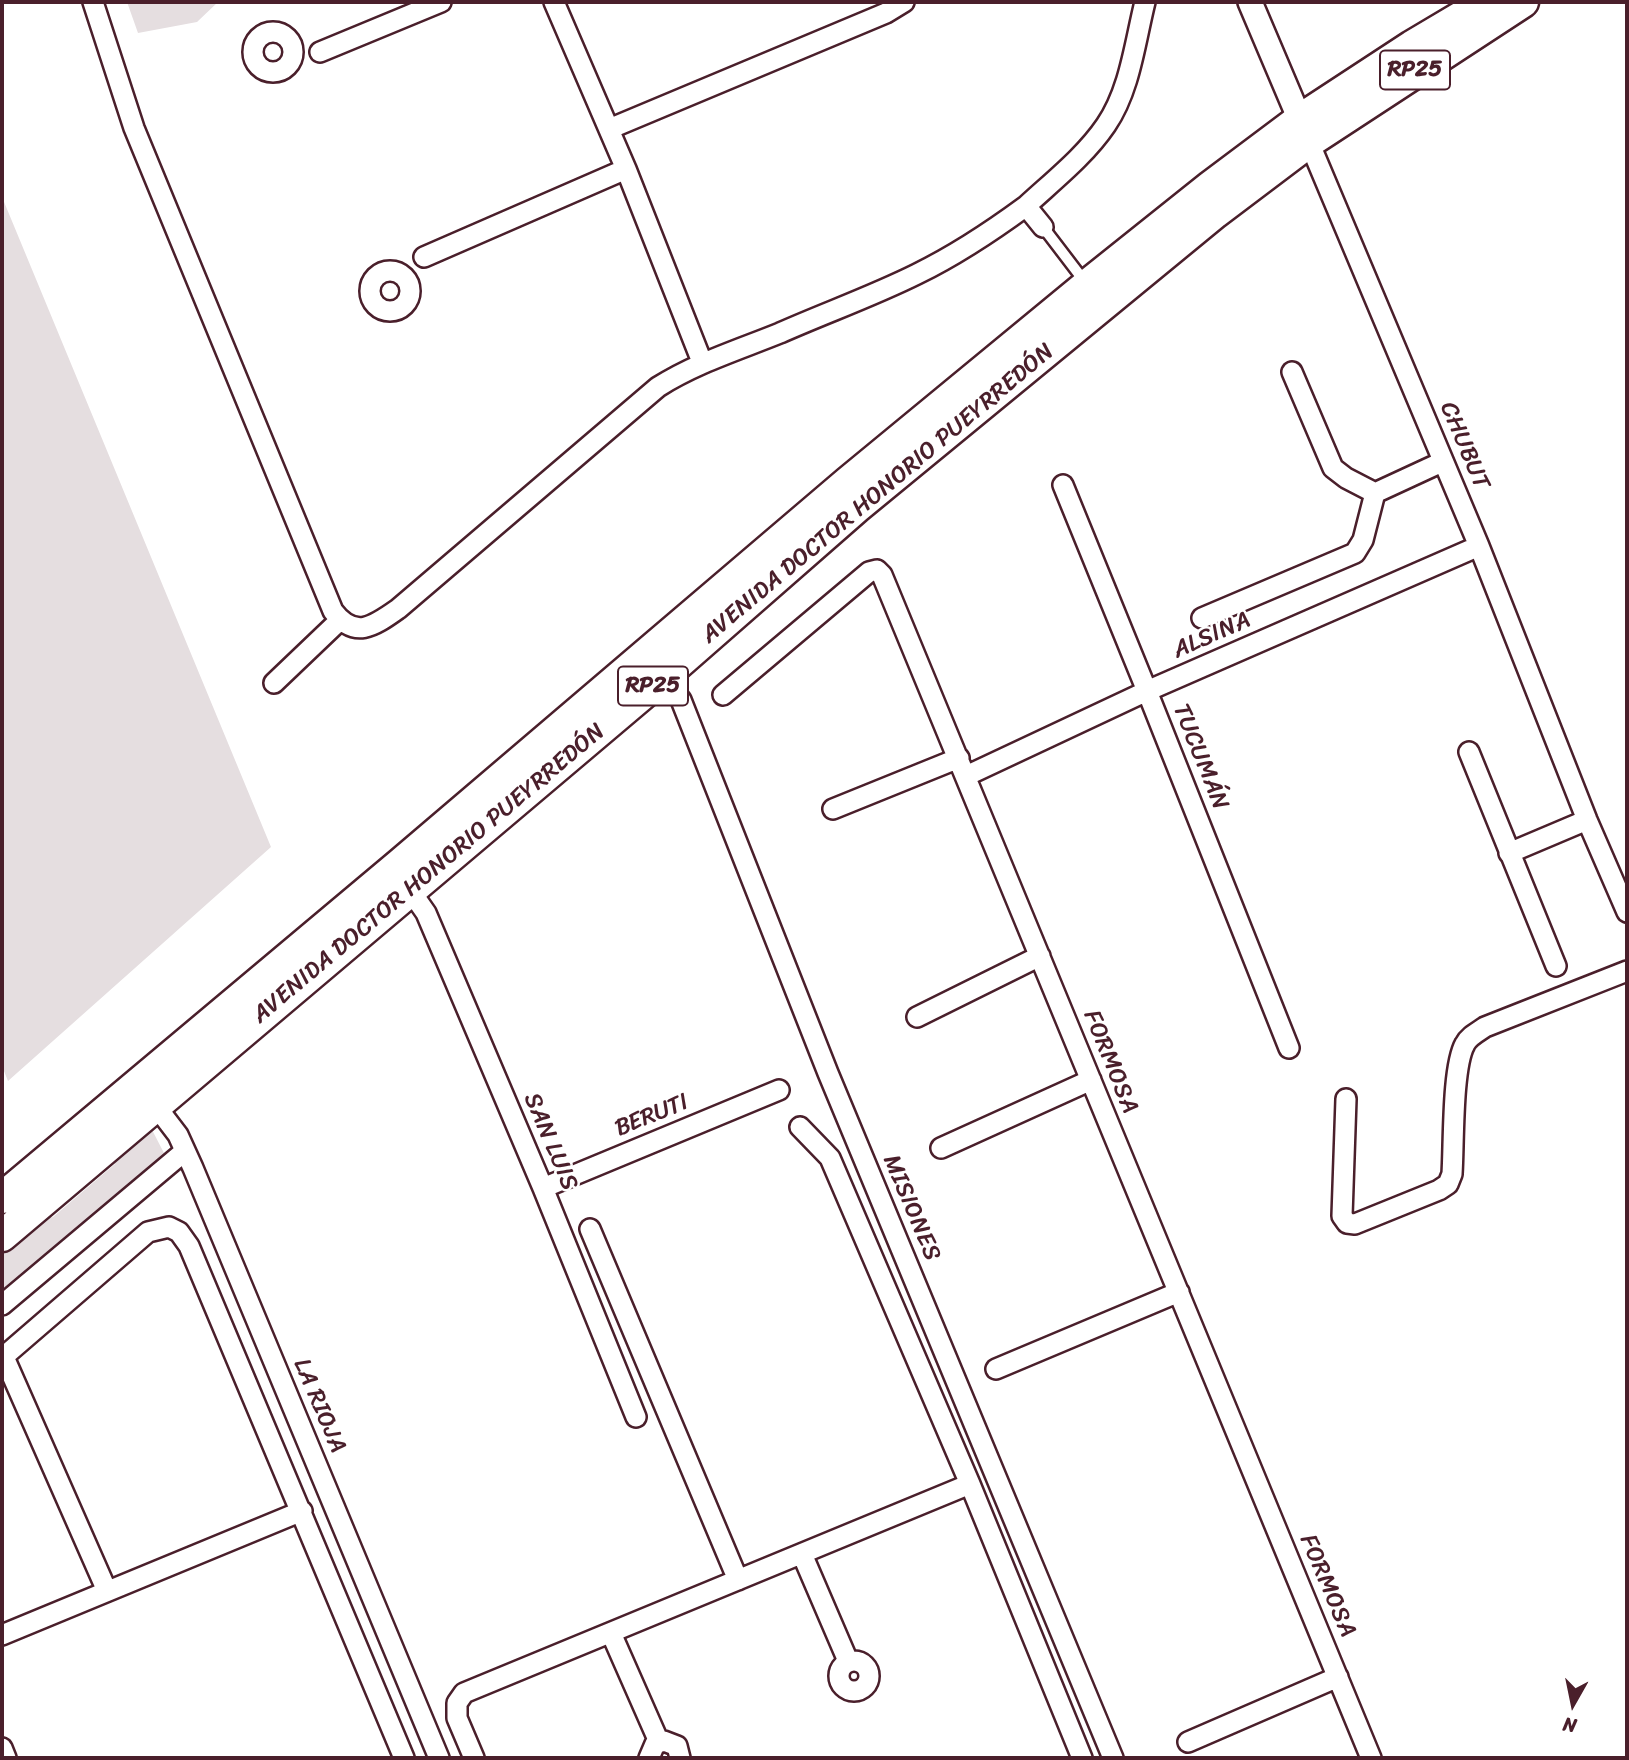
<!DOCTYPE html>
<meta charset="utf-8">
<style>
body{margin:0}
#map{position:relative;width:1629px;height:1760px;overflow:hidden;background:#fff;font-family:Sriracha,sans-serif}
canvas{display:block}
.frame{position:absolute;inset:0;border:4px solid #4a1f2b;pointer-events:none}
.north{position:absolute;left:1538px;top:1669px;width:70px;height:70px;-webkit-text-stroke:5px #fff;paint-order:stroke;rotate:189deg;font-size:19px;font-weight:700;line-height:28px;text-align:center;color:#4a1f2b}
.north::after{content:'';display:block;margin:auto;width:24px;height:32px;background:#4a1f2b;clip-path:polygon(50% 0,100% 100%,50% 72%,0 100%)}
</style>
<div id="map">
<canvas width="1629" height="1760"></canvas>
<div class="frame"></div>
<div class="north">N</div>
</div>
<script>
const g = document.querySelector('canvas').getContext('2d');
g.lineJoin = 'round';
function paint(path, color) { g.fillStyle = color; g.fill(path, 'evenodd'); }
function strokePath(path, color, width, dash) { g.strokeStyle = color; g.lineWidth = width; g.lineCap = dash ? 'butt' : 'round'; g.setLineDash(dash || []); g.stroke(path); }
function write(font, color, halo, rows, align = 'center') {
  g.font = font + ' Sriracha,sans-serif'; g.lineWidth = 5; g.setLineDash([]); g.textBaseline = 'middle'; g.strokeStyle = halo; g.fillStyle = color; for (const [text, x, y, turn = 0] of rows) {
    g.save(); g.translate(x, y); g.rotate((+turn || 0) * Math.PI / 180); g.textAlign = isNaN(turn) ? turn : align; if (halo) g.strokeText(text, 0, 0); g.fillText(text, 0, 0); g.restore();
  }
}
const green = new Path2D(`
 M127 2H218L197 22 138 33Z
 M2 197 271 847 8 1081 2 1066Z
 M149 1124 165 1155 2 1298V1250L37 1220 53 1217 115 1164 119 1149Z`);
const service = new Path2D(`
 M1043 227 1085 282`);
const minor = new Path2D(`
 M93 2 134 128 333 611C355 640 374 626 398 609L658 387C696 363 738 350 780 333 825 313 873 296 917 274 956 255 992 231 1026 206L1043 227
 M554 2 626 169 702 362
 M253 52a20 20 0 1 1 40 0a20 20 0 1 1-40 0Z
 M320 52 441 2
 M609 129 886 13 904 2
 M1309 142 1479 546 1587 820 1627 912
 M1026 206C1053 181 1085 156 1106 125 1130 90 1135 42 1145 2
 M424 257 626 169
 M370 291a20 20 0 1 1 40 0a20 20 0 1 1-40 0Z
 M1292 372 1333 468 1346 478 1375 493
 M1063 485 1147 691 1289 1048
 M1202 618 1355 553 1363 540 1375 493 1442 462
 M663 677 681 700 828 1073 1113 1758
 M274 683 340 620
 M723 695 869 572 877 570 882 575 1371 1758
 M1469 752 1556 966
 M966 776 1147 691 1479 546
 M833 809 959 758
 M1509 853 1587 820
 M410 890 426 913 543 1188 636 1417
 M917 1017 1040 956
 M149 1097 178 1135 193 1168 439 1758
 M1346 1099 1342 1216 1347 1223 1355 1224 1439 1190 1448 1184 1452 1174C1454 1144 1452 1067 1465 1044 1469 1036 1478 1032 1485 1027L1627 971
 M800 1127 830 1158 970 1484 1082 1758
 M941 1148 1091 1080
 M543 1188 779 1090
 M590 1229 738 1580
 M2 1305 185 1151
 M4 1357 107 1591
 M2 1358 148 1232 169 1227 179 1232 189 1246 404 1758
 M996 1369 1179 1292
 M802 1554 848 1661
 M611 1633 659 1742
 M2 1635 302 1511
 M839 1676a15 15 0 1 1 30 0a15 15 0 1 1-30 0Z
 M1188 1742 1338 1677
 M2 1748 6 1758
 M474 1758 457 1718V1703L464 1693 970 1484
 M649 1758 655 1744 664 1741 677 1746 680 1758`);
const tertiary = new Path2D(`
 M1250 2 1306 134`);
const primary = new Path2D(`
 M2 1198 400 864 848 482 1087 285 1211 186 1299 120 1412 46 1486 2
 M2 1236 663 677 856 508 1215 213 1309 142 1523 2`);
const shields = [
 [1415,70,70],
 [653,686,70]
];
const shieldNames = [
 ["RP25",1415,70],
 ["RP25",653,686]
];
const streetNames = [
 ["CHUBUT",1464,446,67],
 ["AVENIDA DOCTOR HONORIO PUEYRREDÓN",878,494,-40],
 ["ALSINA",1212,636,-24],
 ["TUCUMÁN",1200,757,68],
 ["AVENIDA DOCTOR HONORIO PUEYRREDÓN",429,874,-40],
 ["FORMOSA",1110,1062,68],
 ["BERUTI",652,1116,-22],
 ["SAN LUIS",550,1142,67],
 ["MISIONES",911,1208,67],
 ["LA RIOJA",319,1406,67],
 ["FORMOSA",1327,1586,67]
];
paint(green, '#e5dee0');
strokePath(service, '#4a1f2b', 15);
strokePath(minor, '#4a1f2b', 24);
strokePath(tertiary, '#4a1f2b', 28);
strokePath(primary, '#4a1f2b', 35);
strokePath(service, '#fff', 10);
strokePath(minor, '#fff', 19);
strokePath(tertiary, '#fff', 23);
strokePath(primary, '#fff', 30);
for (const [x, y, w] of shields) { const box = new Path2D(); box.roundRect(x - w / 2, y - 19.5, w, 39, 5); g.fillStyle = '#fff'; g.fill(box); strokePath(box, '#4a1f2b', 2); }
write('bold 23px', '#4a1f2b', null, shieldNames);
write('24px', '#4a1f2b', '#fff', streetNames);
</script>
